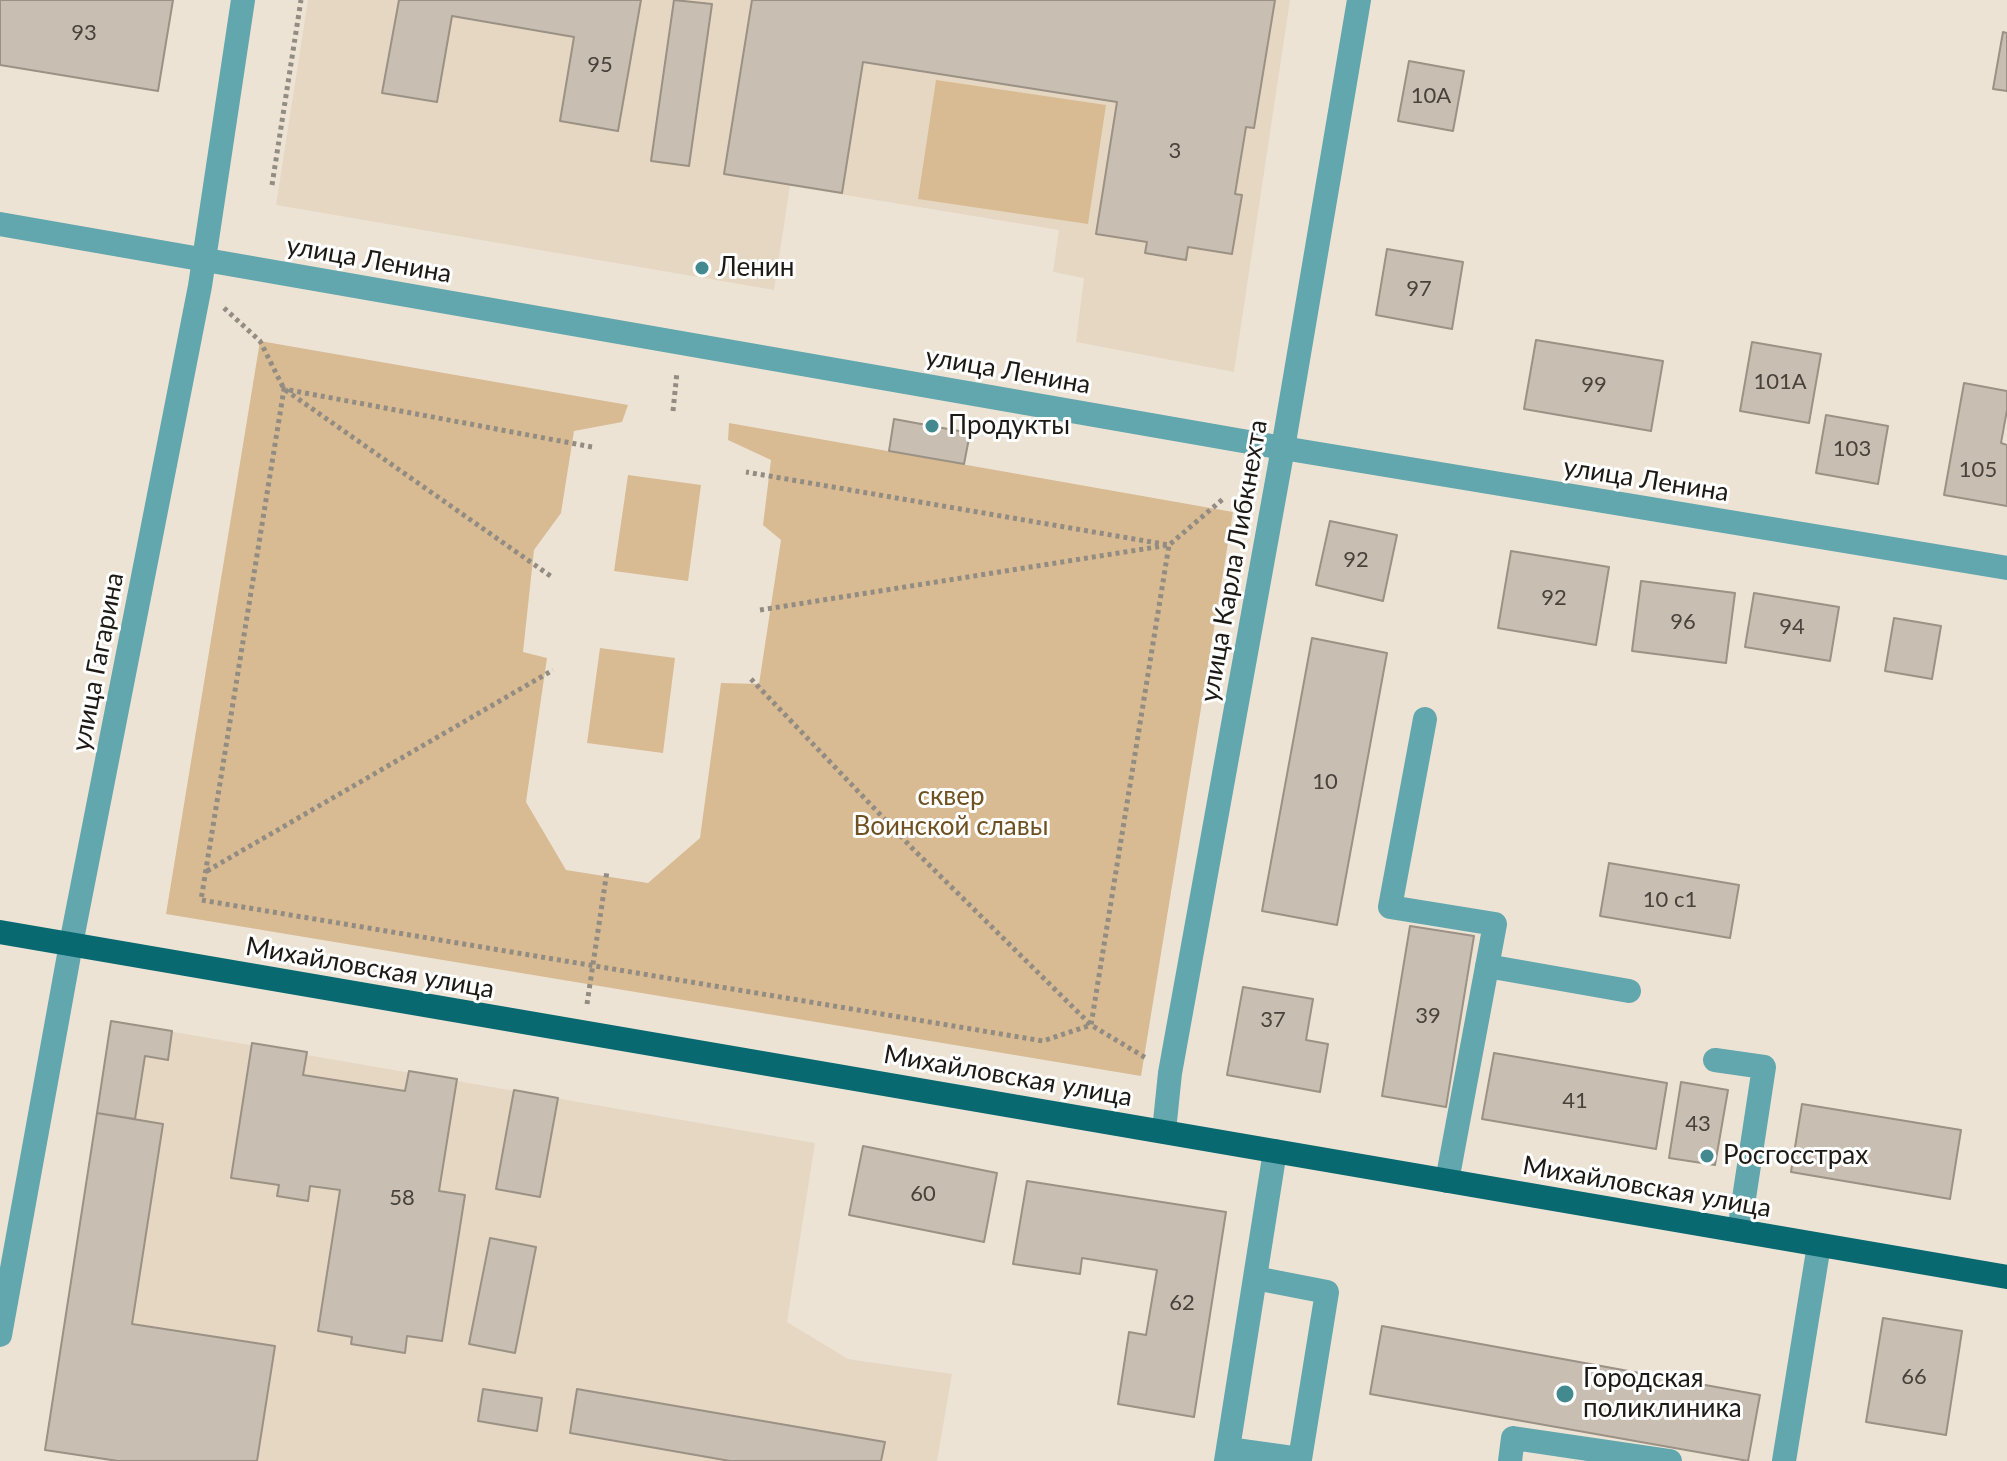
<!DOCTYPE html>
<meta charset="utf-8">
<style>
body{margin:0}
canvas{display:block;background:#ede3d5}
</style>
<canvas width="2007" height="1461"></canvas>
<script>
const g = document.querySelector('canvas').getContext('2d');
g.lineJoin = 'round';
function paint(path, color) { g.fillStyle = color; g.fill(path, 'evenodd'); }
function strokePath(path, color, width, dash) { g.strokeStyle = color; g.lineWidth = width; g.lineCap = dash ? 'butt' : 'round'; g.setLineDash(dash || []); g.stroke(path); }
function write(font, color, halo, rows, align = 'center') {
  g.font = font + ' Lato,sans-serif'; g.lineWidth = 6; g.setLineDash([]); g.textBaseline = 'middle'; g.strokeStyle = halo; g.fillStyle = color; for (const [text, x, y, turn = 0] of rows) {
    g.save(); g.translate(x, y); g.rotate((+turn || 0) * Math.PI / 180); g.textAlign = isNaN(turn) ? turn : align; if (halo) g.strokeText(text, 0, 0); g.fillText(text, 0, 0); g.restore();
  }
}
const built = new Path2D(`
 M308 0H1290L1234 372 1076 342 1084 278 1053 272 1059 230 790 186 774 290 276 205Z
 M111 1021 815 1143 787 1322 848 1359 952 1374 937 1461H118L45 1450Z`);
const green = new Path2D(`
 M936 80 1106 105 1088 224 918 199Z
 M260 341 628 405 622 422 574 431 561 513 534 550 523 652 547 658 526 802 566 870 648 883 700 838 721 683 759 684 781 540 763 525 771 460 728 440 729 423 1233 512 1141 1076 166 914Z
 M628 475 701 485 688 581 614 571Z
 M600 648 675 658 663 753 587 743Z`);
const building = new Path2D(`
 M0 0H173L158 91 0 65Z
 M399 0H641L618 131 560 121 574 37 452 16 437 102 382 93Z
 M674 0 712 4 689 166 651 161Z
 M752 0H1275L1254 128 1246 127 1235 194 1242 195 1232 254 1188 247 1186 260 1145 253 1147 242 1096 234 1117 102 863 62 842 193 724 174Z
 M2003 32 2007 33V91L1993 89Z
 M1409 61 1464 71 1453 131 1398 121Z
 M1387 249 1463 262 1452 329 1376 315Z
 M1536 340 1663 361 1651 431 1524 409Z
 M1752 342 1821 354 1809 423 1740 411Z
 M1964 383 2007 391V410L2001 443 2007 445V506L1944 495Z
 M1826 415 1888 426 1878 484 1816 473Z
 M894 419 970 433 964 464 889 451Z
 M1330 521 1397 535 1383 601 1316 585Z
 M1511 551 1609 567 1596 645 1498 628Z
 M1641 581 1735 593 1726 663 1632 651Z
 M1754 593 1839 607 1830 661 1745 647Z
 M1894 618 1941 626 1932 679 1885 671Z
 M1312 638 1387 653 1337 925 1262 911Z
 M1609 863 1739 885 1730 938 1600 916Z
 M1410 926 1474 936 1446 1107 1382 1096Z
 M1243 987 1313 999 1306 1040 1328 1044 1320 1092 1227 1075Z
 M111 1021 172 1031 168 1060 145 1056 135 1119 97 1113Z
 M252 1043 307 1052 303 1075 405 1091 409 1071 457 1079 439 1191 465 1195 442 1341 407 1336 405 1353 351 1344 352 1337 318 1331 340 1190 310 1186 308 1201 277 1196 279 1185 231 1178Z
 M1494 1053 1667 1083 1656 1149 1482 1119Z
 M1681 1082 1728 1090 1715 1165 1669 1158Z
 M514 1090 558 1098 540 1197 496 1189Z
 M1802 1104 1961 1130 1950 1199 1791 1172Z
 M97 1113 163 1124 132 1324 275 1346 257 1461H118L45 1450Z
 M863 1146 997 1173 984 1242 849 1215Z
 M1027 1181 1226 1212 1194 1417 1118 1404 1129 1332 1146 1335 1157 1270 1082 1258 1080 1274 1013 1264Z
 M490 1238 536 1247 515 1353 469 1344Z
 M1883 1318 1962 1331 1946 1435 1866 1422Z
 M1382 1326 1760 1395 1748 1461 1370 1394Z
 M483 1389 542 1398 537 1431 478 1421Z
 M577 1389 885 1442 881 1461H730L570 1433Z`);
const path = new Path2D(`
 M272 185 301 0
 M224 308 260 341 284 389 552 577
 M673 411 677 372
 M592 447 284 389 201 900 1043 1041 1091 1025 1169 545 746 472
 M760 610 1169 545 1223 499
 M751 679 913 849 1091 1025 1146 1058
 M207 871 553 670
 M587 1004 607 871`);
const minor = new Path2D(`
 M0 224 1283 448 2007 568
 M1425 719 1390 907 1495 924 1447 1181
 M1487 966 1629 991
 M1715 1060 1764 1067 1739 1231
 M1164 1131 1170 1073 1283 448 1359 0
 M0 1335 71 944 200 286 243 0
 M1228 1449 1300 1459 1327 1292 1255 1278
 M1226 1461 1275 1151
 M1510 1461 1513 1438 1670 1461
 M1784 1461 1819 1245`);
const major = new Path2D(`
 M0 932 2007 1277`);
const markers = [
 [702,268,8,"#428a90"],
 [932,426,8,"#428a90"],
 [1707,1156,8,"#428a90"],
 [1565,1394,10,"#428a90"]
];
const numberNames = [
 ["93",84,33],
 ["95",600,65],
 ["10А",1431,96],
 ["3",1175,151],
 ["97",1419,289],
 ["101А",1780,382],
 ["99",1594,385],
 ["103",1852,449],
 ["105",1978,470],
 ["92",1356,560],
 ["92",1554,598],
 ["96",1683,622],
 ["94",1792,627],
 ["10",1325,782],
 ["10 с1",1670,900],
 ["39",1428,1016],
 ["37",1273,1020],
 ["41",1575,1101],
 ["43",1698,1124],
 ["60",923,1194],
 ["58",402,1198],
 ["62",1182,1303],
 ["66",1914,1377]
];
const streetNames = [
 ["улица Ленина",369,260,10],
 ["улица Ленина",1008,371,10],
 ["улица Ленина",1646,480,9],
 ["улица Карла Либкнехта",1234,561,-80],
 ["улица Гагарина",98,662,-79],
 ["Михайловская улица",370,968,10],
 ["Михайловская улица",1008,1076,10],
 ["Михайловская улица",1647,1187,10]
];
const poiNames = [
 ["Ленин",718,268],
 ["Продукты",948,426],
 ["Росгосстрах",1723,1156],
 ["Городская",1583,1379],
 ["поликлиника",1583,1409]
];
const parkNames = [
 ["сквер",951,797],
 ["Воинской славы",951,827]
];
paint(built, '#e6d7c3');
paint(green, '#d8bb93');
paint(building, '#c8beb1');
strokePath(building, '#9b9184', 2);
strokePath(path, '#938c82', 5, [4, 4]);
strokePath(minor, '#62a7ad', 24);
strokePath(major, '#086971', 24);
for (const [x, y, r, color] of markers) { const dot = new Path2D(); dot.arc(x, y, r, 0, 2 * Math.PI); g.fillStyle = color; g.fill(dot); strokePath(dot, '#fff', 3); }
write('22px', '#48423b', null, numberNames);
write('26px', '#1d1914', '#fff', streetNames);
write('26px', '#1d1914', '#fff', poiNames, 'left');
write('26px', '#6f5021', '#fff', parkNames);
</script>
